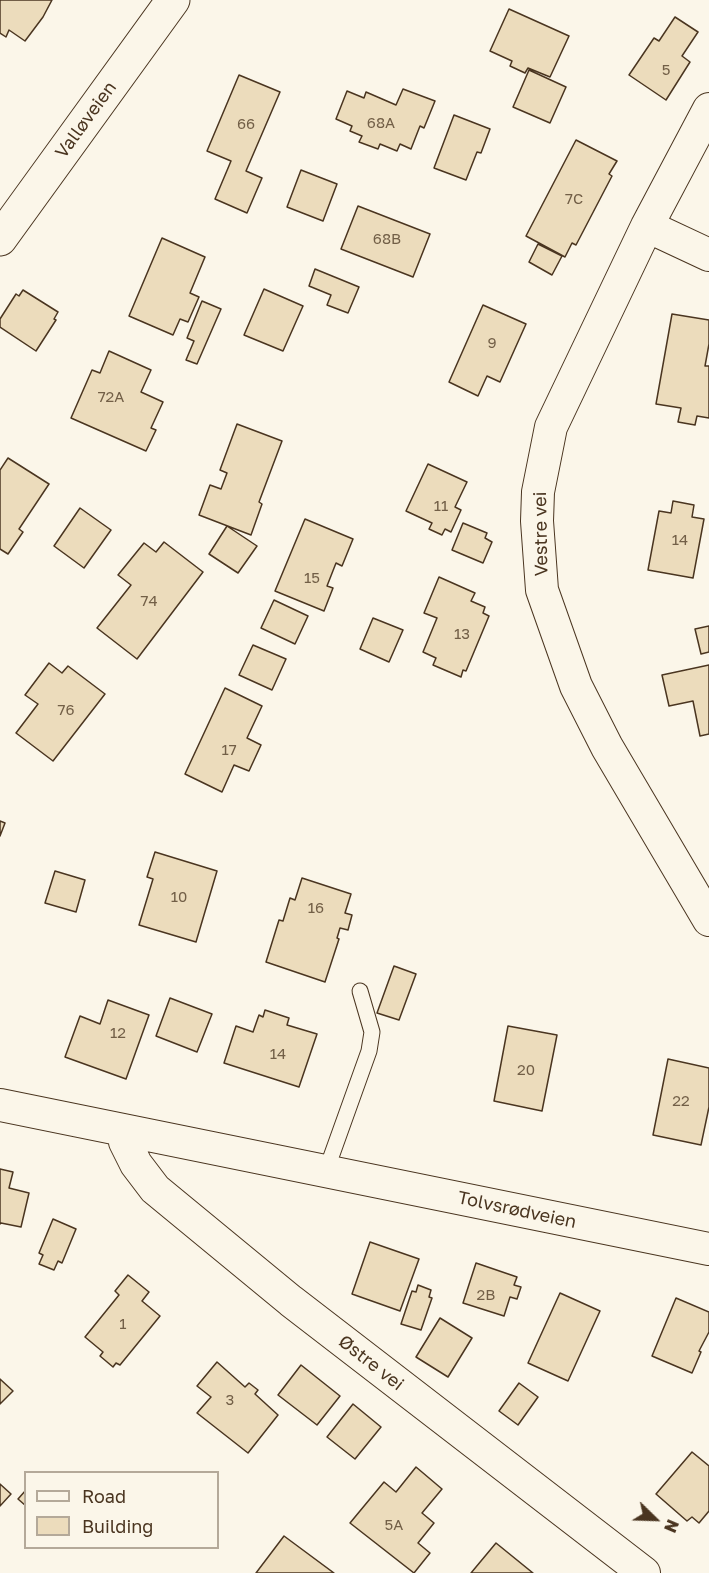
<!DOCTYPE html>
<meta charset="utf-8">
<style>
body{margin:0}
#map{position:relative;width:709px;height:1573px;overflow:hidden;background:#fbf6e9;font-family:"Golos Text",sans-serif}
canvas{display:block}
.legend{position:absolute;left:24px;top:1471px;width:195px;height:78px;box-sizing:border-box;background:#fbf6e9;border:2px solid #b4a999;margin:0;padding:8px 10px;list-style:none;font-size:18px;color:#4a3520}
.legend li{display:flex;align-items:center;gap:12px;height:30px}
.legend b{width:30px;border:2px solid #b4a999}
.north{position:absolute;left:625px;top:1489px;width:60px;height:60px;-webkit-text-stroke:4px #fbf6e9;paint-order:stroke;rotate:113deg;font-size:16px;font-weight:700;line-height:24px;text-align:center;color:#4a3520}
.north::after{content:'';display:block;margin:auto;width:21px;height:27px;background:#4a3520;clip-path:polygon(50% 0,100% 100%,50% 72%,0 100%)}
</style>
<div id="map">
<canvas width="709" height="1573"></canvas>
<ul class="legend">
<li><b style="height:8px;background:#fbf6e9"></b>Road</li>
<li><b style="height:16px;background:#ecdcbc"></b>Building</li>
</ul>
<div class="north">N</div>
</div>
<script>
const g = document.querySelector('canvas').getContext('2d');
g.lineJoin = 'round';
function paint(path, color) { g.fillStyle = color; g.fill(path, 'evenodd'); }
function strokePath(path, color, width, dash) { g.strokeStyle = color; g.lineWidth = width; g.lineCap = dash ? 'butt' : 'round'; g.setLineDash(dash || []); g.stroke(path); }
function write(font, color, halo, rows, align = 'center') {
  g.font = font + ' "Golos Text",sans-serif'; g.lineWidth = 4.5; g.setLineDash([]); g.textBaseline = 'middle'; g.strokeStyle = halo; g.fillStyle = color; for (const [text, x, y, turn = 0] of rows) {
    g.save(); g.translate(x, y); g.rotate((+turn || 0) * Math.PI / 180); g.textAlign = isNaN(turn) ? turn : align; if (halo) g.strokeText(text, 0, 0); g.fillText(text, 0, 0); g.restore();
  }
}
const building = new Path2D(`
 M0 0H52L43 17 25 41 9 30 6 37 0 33Z
 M509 9 569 36 550 77 528 68 525 73 510 66 512 61 490 51Z
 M675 17 698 32 682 56 690 62 666 100 629 75 654 38 659 41Z
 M529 70 566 87 550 123 513 107Z
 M239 75 280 92 246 171 262 178 247 213 215 199 231 161 207 151Z
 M403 89 435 101 424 128 420 126 411 149 400 144 397 151 380 144 378 149 359 142 362 136 350 131 352 126 336 119 347 91 364 98 366 92 396 105Z
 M454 115 490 129 481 153 477 152 466 180 434 168Z
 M576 140 617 161 609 174 612 176 576 245 572 243 565 257 526 236Z
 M301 170 337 184 323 221 287 207Z
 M358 206 430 234 413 277 341 249Z
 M162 238 205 257 190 293 199 297 188 322 180 319 173 335 129 316Z
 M538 244 562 256 552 275 529 262Z
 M315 269 359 287 348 313 327 305 331 295 309 286Z
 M264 289 303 306 283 351 244 335Z
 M23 290 58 312 54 319 56 320 36 351 0 327V319L16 294 19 296Z
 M202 301 221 309 197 364 186 360 194 341 187 338Z
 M483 305 526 324 500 382 487 376 478 396 449 382Z
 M672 314 709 320V344L705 366H709V418L697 416 695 425 678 422 681 408 656 404Z
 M109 351 151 370 141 392 163 402 151 428 156 430 146 451 71 418 92 370 100 373Z
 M237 424 282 441 259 502 262 504 251 535 199 515 210 485 221 489 227 473 220 470Z
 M8 458 49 484 19 529 23 532 8 554 0 549V470Z
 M428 464 467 482 455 507 461 510 451 532 445 529 442 535 429 529 432 523 406 511Z
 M673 501 694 505 692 517 704 519 693 578 648 570 659 511 671 513Z
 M80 508 111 530 84 568 54 546Z
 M305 519 353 539 342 566 336 563 327 586 333 588 324 611 275 591Z
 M463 523 487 533 485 538 492 542 483 563 452 550Z
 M227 526 257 546 238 573 209 554Z
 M164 542 203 572 137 659 97 628 131 585 118 575 144 543 156 552Z
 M439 577 475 593 471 601 485 607 483 613 489 616 466 671 463 670 461 677 433 665 436 658 423 652 437 618 424 613Z
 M274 600 308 616 295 644 261 628Z
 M373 618 403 630 389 662 360 649Z
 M709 626V652L701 654 695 629Z
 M253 645 286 659 272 690 239 675Z
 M49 663 62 673 68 666 105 694 53 761 16 733 38 704 25 695Z
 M709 665V734L700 736 693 701 669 706 662 675Z
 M225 688 262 706 247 738 261 745 249 771 234 765 222 792 185 774Z
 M0 821 5 823 0 836Z
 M155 852 217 871 196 942 139 925 153 879 147 877Z
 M55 871 85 880 76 912 45 903Z
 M302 878 351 894 345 913 352 915 348 930 340 928 337 938 339 939 325 982 266 962 279 920 283 921 290 898 295 900Z
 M394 966 416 974 399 1020 377 1013Z
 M170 998 212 1014 197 1052 156 1036Z
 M108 1000 149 1015 126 1079 65 1057 80 1016 100 1024Z
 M265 1010 289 1018 287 1025 317 1034 299 1087 224 1063 236 1026 253 1032 259 1015 263 1017Z
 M508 1026 557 1035 542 1111 494 1101Z
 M668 1059 709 1068V1107L701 1145 653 1135Z
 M0 1169 13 1172 9 1188 29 1193 21 1227 1 1223 0 1224Z
 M53 1219 76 1229 62 1263 58 1261 54 1270 39 1264 43 1255 39 1253Z
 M370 1242 419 1259 400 1311 352 1294Z
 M476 1263 517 1277 514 1285 521 1287 517 1299 510 1297 504 1316 463 1303Z
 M128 1275 149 1292 142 1301 160 1316 120 1365 116 1363 113 1367 100 1356 103 1352 85 1337 119 1295 115 1291Z
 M418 1285 431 1290 429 1297 432 1298 421 1330 401 1324 412 1291 416 1292Z
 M560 1293 600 1311 568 1381 528 1363Z
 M676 1298 709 1312V1332L699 1351 701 1352 692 1373 652 1356Z
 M440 1318 472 1338 448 1377 416 1357Z
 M217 1362 245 1387 249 1383 258 1390 255 1394 278 1415 248 1453 197 1413 211 1397 197 1386Z
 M301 1365 340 1396 317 1425 278 1395Z
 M0 1379 13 1391 0 1404Z
 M519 1383 538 1397 518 1425 499 1411Z
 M353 1404 381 1427 355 1459 327 1437Z
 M692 1452 709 1466V1511L699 1523 692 1517 687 1521 656 1494Z
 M416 1467 442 1489 422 1513 434 1523 418 1543 430 1553 414 1573 350 1523 384 1482 396 1492Z
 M0 1484 11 1494 0 1506Z
 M26 1490V1506L18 1499Z
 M284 1536 334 1573H256Z
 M496 1543 533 1573H471Z`);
const service = new Path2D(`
 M326 1171 369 1051 372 1032 360 991`);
const minor = new Path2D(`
 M709 109 647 226 551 427 538 492 537 521 542 590 576 686 607 747 709 920
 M647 226 709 255
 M0 1105 709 1249
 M123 1130 125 1142 136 1164 155 1189 291 1301 644 1573`);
const secondary = new Path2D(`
 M0 239 173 0`);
const numberNames = [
 ["5",666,70],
 ["68A",381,123],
 ["66",246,124],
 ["7C",574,199],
 ["68B",387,239],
 ["9",492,343],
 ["72A",111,397],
 ["11",441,506],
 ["14",680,540],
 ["15",312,578],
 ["74",149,601],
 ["13",462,634],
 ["76",66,710],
 ["17",229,750],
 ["10",179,897],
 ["16",316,908],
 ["12",118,1033],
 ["14",278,1054],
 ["20",526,1070],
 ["22",681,1101],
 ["2B",486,1295],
 ["1",123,1324],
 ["3",230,1400],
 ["5A",394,1525]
];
const streetNames = [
 ["Valløveien",86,120,-54],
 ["Vestre vei",541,534,-91],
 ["Tolvsrødveien",517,1210,12],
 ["Østre vei",371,1363,38]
];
paint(building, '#ecdcbc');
strokePath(building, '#4a3520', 1.5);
strokePath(service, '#4a3520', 17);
strokePath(minor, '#4a3520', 34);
strokePath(secondary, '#4a3520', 35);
strokePath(service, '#fbf6e9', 15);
strokePath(minor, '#fbf6e9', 32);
strokePath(secondary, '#fbf6e9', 33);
write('15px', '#725f47', null, numberNames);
write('18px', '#4a3520', '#fbf6e9', streetNames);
</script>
